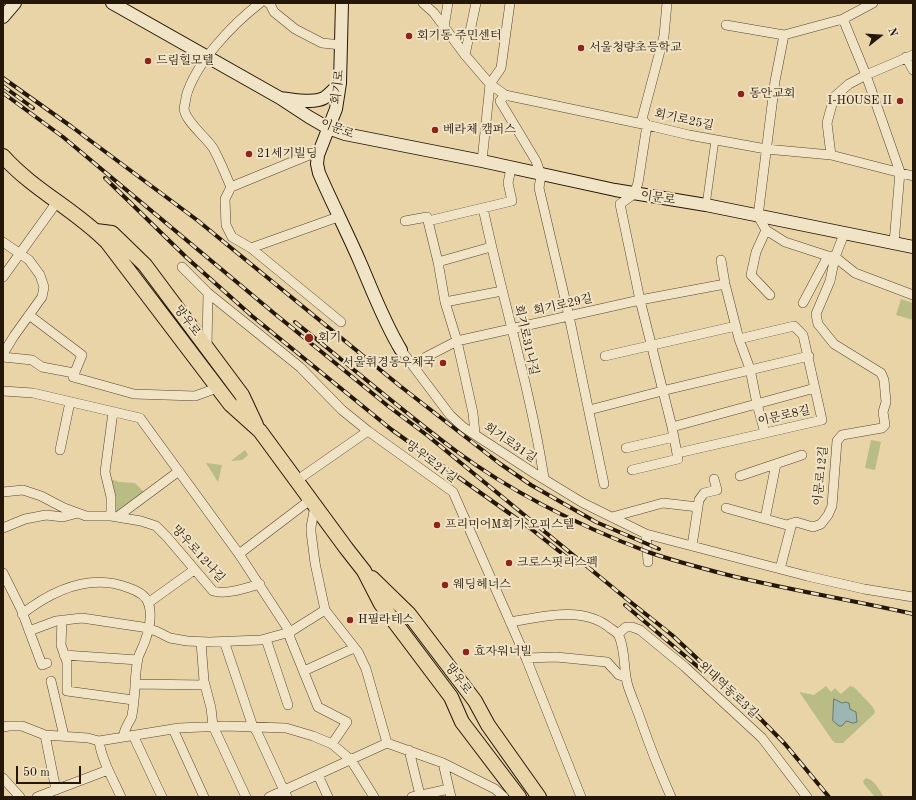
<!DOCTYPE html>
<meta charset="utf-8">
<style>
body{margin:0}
#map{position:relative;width:916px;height:800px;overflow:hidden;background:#e9d4a8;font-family:"Old Standard TT",serif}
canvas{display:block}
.frame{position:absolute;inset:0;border:4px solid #251707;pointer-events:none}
.north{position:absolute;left:860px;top:16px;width:40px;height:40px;-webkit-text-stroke:3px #f1e3c6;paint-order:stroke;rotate:73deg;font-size:11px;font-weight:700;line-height:16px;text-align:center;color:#251707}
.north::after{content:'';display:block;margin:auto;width:14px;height:18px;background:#251707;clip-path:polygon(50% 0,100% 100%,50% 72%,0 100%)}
.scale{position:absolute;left:16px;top:766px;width:65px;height:18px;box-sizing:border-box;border:2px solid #251707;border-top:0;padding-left:5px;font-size:12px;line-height:14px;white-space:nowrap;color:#251707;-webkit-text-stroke:3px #f1e3c6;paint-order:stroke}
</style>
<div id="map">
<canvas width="916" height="800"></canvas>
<div class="frame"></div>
<div class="north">N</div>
<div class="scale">50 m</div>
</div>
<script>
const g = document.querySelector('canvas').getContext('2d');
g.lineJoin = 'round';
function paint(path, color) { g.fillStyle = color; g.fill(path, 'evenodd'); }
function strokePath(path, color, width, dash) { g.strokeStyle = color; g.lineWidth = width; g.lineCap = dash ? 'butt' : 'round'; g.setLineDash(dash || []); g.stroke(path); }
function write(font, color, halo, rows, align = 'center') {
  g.font = font + ' "Old Standard TT","Noto Serif KR",serif'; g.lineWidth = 4; g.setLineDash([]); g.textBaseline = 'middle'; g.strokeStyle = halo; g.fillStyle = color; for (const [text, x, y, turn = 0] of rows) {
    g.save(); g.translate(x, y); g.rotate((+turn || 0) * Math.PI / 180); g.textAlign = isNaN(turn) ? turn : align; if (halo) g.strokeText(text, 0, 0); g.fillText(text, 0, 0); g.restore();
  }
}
const green = new Path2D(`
 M901 299 913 303V320L896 315Z
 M871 440 881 442 875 470 865 468Z
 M245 450 248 455 242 460 231 461Z
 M206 463 222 465 218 482Z
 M108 478 119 482 135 483 146 494 117 515 113 514Z
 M826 686 831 692 835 688 841 694 850 686 854 687 872 706 875 711 874 714 843 743H835L832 740 800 693V692L814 695Z
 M866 778C875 780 879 790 884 797H875L864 784 863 781Z`);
const water = new Path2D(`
 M834 699 842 703 845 702 849 703 850 709 856 712 857 722 853 723 846 721 842 726H839L833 721Z`);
const pedestrian = new Path2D(`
 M706 205 715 140`);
const minor = new Path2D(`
 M268 3 270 4 274 12 295 29 322 43 341 45
 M423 3 434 13 465 55 490 84 505 95 647 125 689 135 766 149 831 155 913 176
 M843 19 866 75 900 172 894 243
 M726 25 784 35
 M444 27 448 3
 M465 55 476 3
 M906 57 913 70
 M505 95 500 101 536 161 541 175 539 188 569 316 604 484
 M318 155H309L231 187 225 199 226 225 232 237 251 248 338 217
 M831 155 827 123 834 97 849 84 866 75 913 55
 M482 161 490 84 501 68 510 3
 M231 187C225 174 220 160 213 148 205 136 186 122 184 109 184 106 186 101 186 97 195 63 233 24 260 3
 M483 208C502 298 530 387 544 478
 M405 221 427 217 428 221 512 201 508 183 511 168
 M428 221 438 262 445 302 457 341 473 413 475 434
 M844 234 835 257 855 273 913 295
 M3 242 29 260 40 275 44 287 42 297 14 336 3 354
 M251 248 341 322
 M721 260 725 284 739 339 750 369 757 404 765 433
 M438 262 491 247
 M182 267 208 293 300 367 342 410 368 431 453 492 526 658 581 797
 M3 277 57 202
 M770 295 751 275 756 252 766 230 758 216 775 81 784 35 843 19 873 3
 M445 302 502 291
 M803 303 828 256
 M29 315 82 355 73 377 134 394 195 396 217 388
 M207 347 208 293
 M401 350 450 415 463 427 537 475 583 503 646 534 807 576 864 589 913 597
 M605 356 736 326
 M3 357 32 360 42 367 74 373
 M413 366 426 357 457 341 640 300 725 284
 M3 391 33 393 140 418 239 554 290 632V638L318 707 347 722 332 744
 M589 410 670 389 809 356
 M672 427 815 388
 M626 448 674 437
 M60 450 70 402
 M678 453 822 420 803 335 794 326 739 339
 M632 470 678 459 672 427 640 300 620 204 634 194 638 183 647 125 642 119 664 36 667 3
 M740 476 802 455
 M296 481 368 431
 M3 492 23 490 41 496 64 508 86 516H111L141 521 156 526 167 537 213 591C227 595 246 588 260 584
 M315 506 311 527V532L315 563 325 610 358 652 366 669 387 743
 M726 508 787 525 796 522 813 527 821 524 828 515 832 506 837 441 842 435 882 428 885 425 883 412 886 402 884 380 881 373 834 344 818 324 816 314 830 281 835 257 828 256 785 242 766 230
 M111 516V497L105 472 113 412
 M117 517 179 471
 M612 517 663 503 698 507
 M765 519 776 464
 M3 528 25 519 46 515 63 517 78 513
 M646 534 648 562
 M692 546 699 500 704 493 717 490 714 479
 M239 554 310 500
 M780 569 792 523
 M3 573 21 609 42 665 47 663
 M148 603 194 570
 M22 614C53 590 91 573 129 588 138 591 147 596 149 605 152 615 149 631 145 641 143 647 140 652 138 658 134 676 136 696 132 715 132 719 128 722 127 726 125 729 124 733 123 737
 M62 620 61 645 67 662V691L133 700
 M510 622C541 617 583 605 610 628 613 630 617 632 619 636 626 652 623 670 628 686 632 698 637 709 641 721 650 747 660 772 671 797
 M29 631 56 621 82 618 142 627 156 631 170 638 187 641 209 642 261 640 290 632 325 610
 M618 634 626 627H632L640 630 685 667 762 738 807 797
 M266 639 288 705
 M224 641 253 727 257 732 287 797
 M201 642 204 681 211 708 213 726 246 797
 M64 655 138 660
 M526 658 556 657 607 662 619 675 626 677
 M304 671 354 648
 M51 681 64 736
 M135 684 205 685
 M3 727 9 726H22L45 735 88 738 99 741 179 728 225 726 286 728 313 736 332 744 351 760 374 797
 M173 729 204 797
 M45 735 56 790
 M133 735 162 797
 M99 741C102 761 113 779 121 797
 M409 750 420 795
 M443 763 451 797
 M318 775 328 797
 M3 778 20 797
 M37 797 108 770
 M269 797 387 743 443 763 495 789 504 797
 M412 797 449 789`);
const secondary = new Path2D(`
 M112 3 280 98 309 117 328 128 345 134 482 161 615 190 706 205 913 247
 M342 3 340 83 336 109 318 155 317 164 319 173C332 203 347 232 360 262 373 292 384 322 401 350
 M3 17 15 3
 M280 98C292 99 313 104 324 98 330 94 335 88 340 83`);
const primary = new Path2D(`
 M3 156C33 190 76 210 107 242L230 404 260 431 346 548 364 571 381 604 451 697 462 722 519 797
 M96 231 112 233 145 265 242 395 256 425
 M372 578 409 614 475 701 488 725 539 797`);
const rail = new Path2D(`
 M3 78 72 127 197 220 400 386 499 463 531 485 596 522 659 549
 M3 86 33 108
 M3 93 63 137 275 314 388 406 428 436 628 600 672 635 746 704 785 744 829 797
 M105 178 187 258 252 316 392 430 530 528 574 563
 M295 322C349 365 401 410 456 451 514 494 580 526 648 552 674 561 701 568 728 575 789 590 852 600 913 614
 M625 605 704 672`);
const markers = [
 [409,36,4,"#8f2418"],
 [581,48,4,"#8f2418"],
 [148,61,4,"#8f2418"],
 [741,94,4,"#8f2418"],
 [900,101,4,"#8f2418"],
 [435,130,4,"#8f2418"],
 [249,154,4,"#8f2418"],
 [309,338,5,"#8f2418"],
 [443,363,4,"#8f2418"],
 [437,525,4,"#8f2418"],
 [509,563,4,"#8f2418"],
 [445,585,4,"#8f2418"],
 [350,620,4,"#8f2418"],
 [466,652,4,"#8f2418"]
];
const poiNames = [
 ["회기동 주민센터",417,36],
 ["서울청량초등학교",589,48],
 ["드림힐모텔",156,61],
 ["동안교회",749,94],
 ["I-HOUSE II",892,101,"right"],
 ["베라체 캠퍼스",443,130],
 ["21세기빌딩",257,154],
 ["회기",318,338],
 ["서울휘경동우체국",435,363,"right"],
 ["프리미어M회기 오피스텔",445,525],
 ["크로스핏리스펙",517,563],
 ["웨딩헤너스",453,585],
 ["H필라테스",358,620],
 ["효자워너빌",474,652]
];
const streetNames = [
 ["회기로",338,87,-83],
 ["회기로25길",684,120,12],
 ["이문로",337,129,21],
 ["이문로",658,198,9],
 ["회기로29길",563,305,-13],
 ["망우로",187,321,53],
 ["회기로31나길",526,340,77],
 ["이문로8길",784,416,-13],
 ["회기로31길",510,443,34],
 ["망우로21길",431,462,37],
 ["이문로12길",821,476,-84],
 ["망우로12나길",198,554,48],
 ["망우로",458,679,53],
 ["외대역동로3길",728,690,43]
];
paint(green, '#babc85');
paint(water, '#9cb6b2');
strokePath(water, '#6c766e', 1);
strokePath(pedestrian, '#56462f', 8);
strokePath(minor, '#56462f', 10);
strokePath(secondary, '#251707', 14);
strokePath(primary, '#251707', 16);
strokePath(pedestrian, '#f1e3c6', 7);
strokePath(minor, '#f1e3c6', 9);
strokePath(secondary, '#f1e3c6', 12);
strokePath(primary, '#e9d4a8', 14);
strokePath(rail, '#251707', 4);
strokePath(rail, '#f1e3c6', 2.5, [8]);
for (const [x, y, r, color] of markers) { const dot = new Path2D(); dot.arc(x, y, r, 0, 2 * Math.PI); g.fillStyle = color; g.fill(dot); strokePath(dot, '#f1e3c6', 1.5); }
write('12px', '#251707', '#f1e3c6', poiNames, 'left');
write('12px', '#251707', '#f1e3c6', streetNames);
</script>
